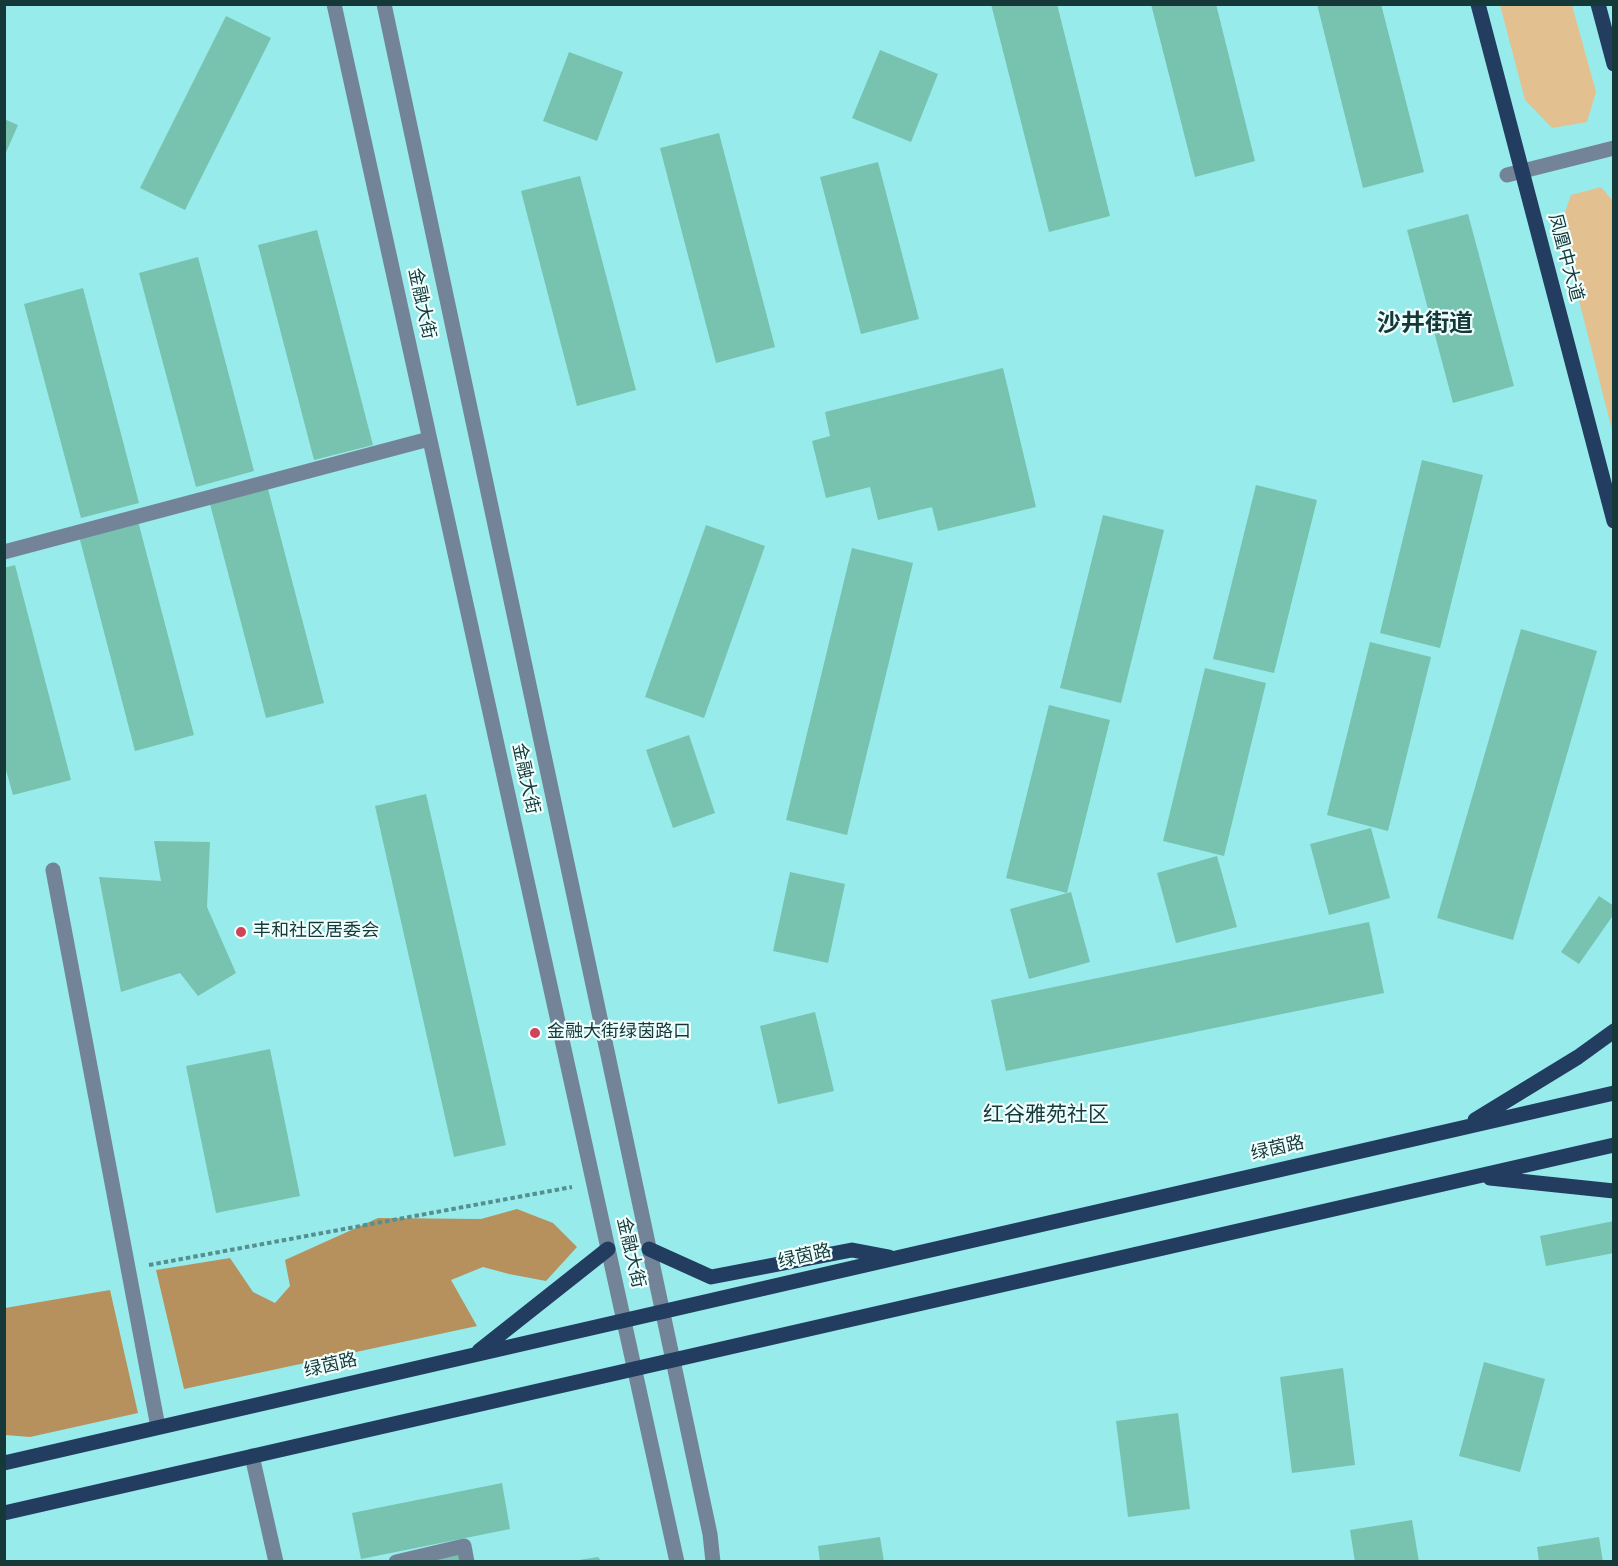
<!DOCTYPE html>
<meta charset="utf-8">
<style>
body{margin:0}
#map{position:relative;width:1618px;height:1566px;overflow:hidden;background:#98ebeb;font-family:Spectral,serif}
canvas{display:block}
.frame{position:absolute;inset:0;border:6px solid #153838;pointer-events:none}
</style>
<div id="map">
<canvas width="1618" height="1566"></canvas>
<div class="frame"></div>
</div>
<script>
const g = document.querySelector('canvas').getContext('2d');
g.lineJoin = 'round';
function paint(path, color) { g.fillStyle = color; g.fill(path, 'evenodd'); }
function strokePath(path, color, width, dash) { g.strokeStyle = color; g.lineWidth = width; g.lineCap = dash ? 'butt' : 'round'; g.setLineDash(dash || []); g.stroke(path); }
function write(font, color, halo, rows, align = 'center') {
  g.font = font + ' Spectral,"Noto Sans SC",serif'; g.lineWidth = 4.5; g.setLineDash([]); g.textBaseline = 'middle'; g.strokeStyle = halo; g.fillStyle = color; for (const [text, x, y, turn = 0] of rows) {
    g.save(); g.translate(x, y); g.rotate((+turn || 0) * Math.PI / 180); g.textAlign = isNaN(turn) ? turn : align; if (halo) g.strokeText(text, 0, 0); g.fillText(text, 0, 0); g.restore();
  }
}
const green = new Path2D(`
 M1500 5H1572L1596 92 1587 122 1552 128 1525 100Z
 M1601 187 1613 201V434L1560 226 1571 195Z`);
const forest = new Path2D(`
 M517 1209 553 1223 577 1247 546 1281 509 1274 483 1267 451 1280 477 1326 184 1389 156 1270 230 1258 253 1292 275 1303 290 1286 285 1260 378 1218 481 1219Z
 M110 1290 138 1413 30 1437 5 1435V1308Z`);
const building = new Path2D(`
 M991 4H1057L1110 216 1049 232Z
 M1151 4H1216L1255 161 1195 177Z
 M1317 4H1381L1424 172 1363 188Z
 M226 16 271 38 185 210 140 188Z
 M880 50 938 74 911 142 852 118Z
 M569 52 623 72 597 141 543 121Z
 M4 119 18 125 4 157Z
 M719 133 775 347 716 363 660 148Z
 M878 162 919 319 861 334 820 177Z
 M580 176 636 390 577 406 521 191Z
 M1468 214 1514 386 1453 403 1407 230Z
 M317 230 373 445 314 460 258 245Z
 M198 257 254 471 196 487 139 273Z
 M83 288 139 503 81 518 24 304Z
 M1003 368 1036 507 938 531 932 507 878 520 870 487 826 498 812 441 830 436 825 412Z
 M1422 460 1483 475 1440 648 1380 633Z
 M1256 485 1317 500 1274 673 1213 659Z
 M268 489 324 703 266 718 210 504Z
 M1103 515 1164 530 1121 703 1060 688Z
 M138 521 194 735 135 751 79 536Z
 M706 525 765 546 704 718 645 697Z
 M852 548 913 563 847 835 786 820Z
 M15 565 71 780 13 795 4 763V568Z
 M1521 629 1597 651 1513 940 1437 918Z
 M1370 642 1431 657 1388 831 1327 815Z
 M1205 668 1266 683 1224 856 1163 841Z
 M1049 705 1110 720 1067 893 1006 878Z
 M689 735 715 813 673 828 646 750Z
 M426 794 506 1145 454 1157 375 806Z
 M1371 828 1390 898 1329 915 1310 844Z
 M154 841 210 842 207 907 236 973 198 996 180 973 121 992 99 877 161 881Z
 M1217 856 1237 927 1176 943 1157 873Z
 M790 872 845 884 828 963 773 951Z
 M1071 892 1090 962 1029 979 1010 909Z
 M1599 896 1614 906V914L1579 964 1561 952Z
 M1369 922 1384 993 1006 1071 991 1000Z
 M815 1012 834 1091 778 1104 760 1026Z
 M270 1049 300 1196 216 1213 186 1066Z
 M1614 1221V1253L1546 1266 1540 1236Z
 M1484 1362 1545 1379 1520 1472 1459 1456Z
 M1343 1368 1355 1465 1292 1473 1280 1377Z
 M1178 1413 1190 1509 1128 1517 1116 1421Z
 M502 1483 510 1529 361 1559 352 1513Z
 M1412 1520 1419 1562H1355L1350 1530Z
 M880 1537 884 1562H820L818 1546Z
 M1599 1537 1603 1562H1539L1537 1547Z
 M463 1550 466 1562H415Z
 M598 1557 602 1562H579V1560Z`);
const path = new Path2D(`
 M149 1265 572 1187`);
const minor = new Path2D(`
 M334 4 677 1562
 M384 4 710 1534 713 1562
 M1507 175 1614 148
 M4 552 429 439
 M53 870 158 1427
 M252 1456 276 1562
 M396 1562 464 1546 467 1562`);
const major = new Path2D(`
 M1478 4 1614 521
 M1598 4 1614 64
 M1475 1120 1578 1057 1614 1031
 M1490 1178 1614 1191
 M649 1249 711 1277 852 1250 889 1257
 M479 1351 608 1249
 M4 1463 1614 1093
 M4 1513 1614 1145`);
const markers = [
 [241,932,6,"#d24259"],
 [535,1033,6,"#d24259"]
];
const streetNames = [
 ["凤凰中大道",1564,258,75],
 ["金融大街",420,304,78],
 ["金融大街",524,779,78],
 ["绿茵路",1278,1150,-13],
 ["金融大街",629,1253,77],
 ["绿茵路",805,1258,-13],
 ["绿茵路",331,1367,-13]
];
const poiNames = [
 ["丰和社区居委会",253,932],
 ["金融大街绿茵路口",547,1033]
];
const quarterNames = [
 ["红谷雅苑社区",1046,1117]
];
const districtNames = [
 ["沙井街道",1425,326]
];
paint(green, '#e3c090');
paint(forest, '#b6915d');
paint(building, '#77c3af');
strokePath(path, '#559090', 4, [4.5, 3]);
strokePath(minor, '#748498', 15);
strokePath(major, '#223d60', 15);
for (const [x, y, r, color] of markers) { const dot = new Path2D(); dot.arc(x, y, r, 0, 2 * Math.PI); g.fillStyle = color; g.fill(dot); strokePath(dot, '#effffe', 2); }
write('18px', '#153838', '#effffe', streetNames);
write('18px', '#153838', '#effffe', poiNames, 'left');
write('21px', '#153838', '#effffe', quarterNames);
write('bold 24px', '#153838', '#effffe', districtNames);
</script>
